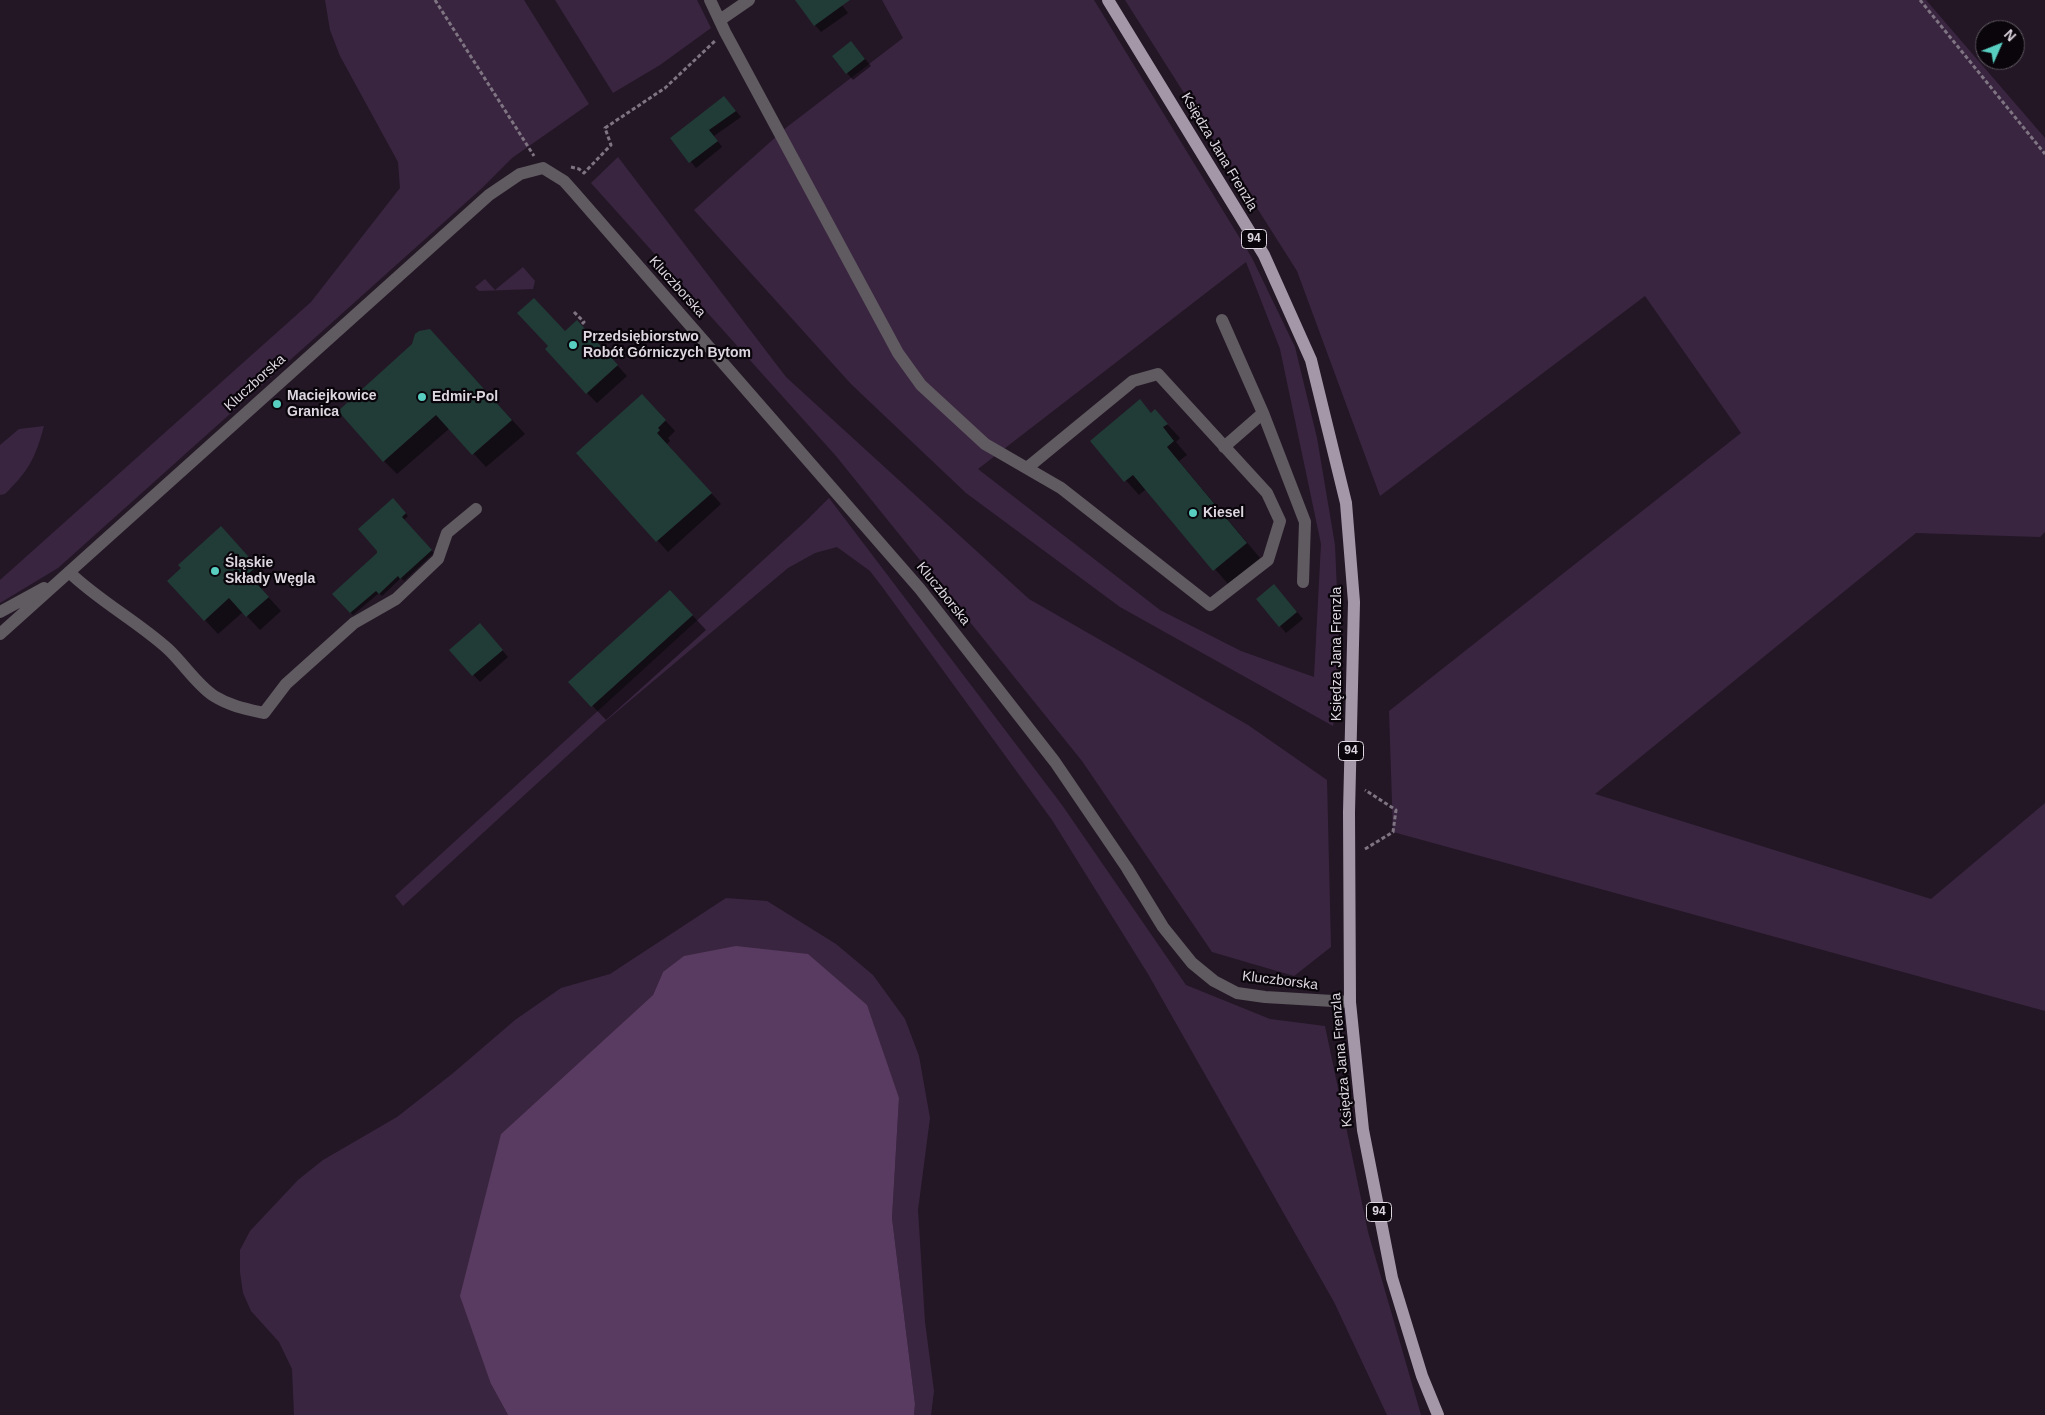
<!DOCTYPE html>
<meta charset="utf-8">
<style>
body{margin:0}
#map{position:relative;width:2045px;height:1415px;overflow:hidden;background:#231726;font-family:Arial,sans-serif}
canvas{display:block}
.north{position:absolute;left:1975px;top:20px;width:50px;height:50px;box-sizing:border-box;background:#09050b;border:1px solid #5e5960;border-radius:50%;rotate:46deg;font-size:14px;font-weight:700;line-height:20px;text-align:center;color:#ddd6e0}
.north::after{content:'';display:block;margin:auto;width:18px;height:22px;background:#58cec0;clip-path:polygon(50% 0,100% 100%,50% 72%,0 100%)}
</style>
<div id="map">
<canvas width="2045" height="1415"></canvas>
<div class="north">N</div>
</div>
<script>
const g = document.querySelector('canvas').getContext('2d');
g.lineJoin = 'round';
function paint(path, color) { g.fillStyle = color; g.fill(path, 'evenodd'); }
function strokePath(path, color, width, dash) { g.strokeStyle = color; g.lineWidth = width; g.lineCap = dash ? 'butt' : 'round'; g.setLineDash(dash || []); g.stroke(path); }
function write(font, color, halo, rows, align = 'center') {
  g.font = font + ' Arial,sans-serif'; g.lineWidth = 4.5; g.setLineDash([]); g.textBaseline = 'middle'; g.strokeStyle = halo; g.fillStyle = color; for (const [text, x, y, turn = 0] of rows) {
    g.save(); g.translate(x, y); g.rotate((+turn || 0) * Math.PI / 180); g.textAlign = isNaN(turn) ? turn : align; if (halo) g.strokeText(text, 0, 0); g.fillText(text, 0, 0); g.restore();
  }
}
const green = new Path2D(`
 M325 0H524L589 104 512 158 481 189 58 568 0 603V580L311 302 400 188 398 162 340 56 330 30Z
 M555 0H697L711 28 660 65 613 93Z
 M882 0H1094L1252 258 1295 347 1317 438 1335 545 1341 685 1333 726 1120 607 966 493 851 384 694 210 787 127 903 38ZM1246 262 1280 349 1321 544 1314 677 1241 651 1160 610 978 469Z
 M1125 0H1926L2045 138V532L2040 537 1916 533 1595 794 1931 899 2045 803V1011L1393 832 1389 711 1741 433 1645 296 1380 496 1297 271Z
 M618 157 786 377 1029 599 1248 725 1327 780 1331 947 1294 976 1212 952 1082 761 836 456 591 183Z
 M523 267 535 281 533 289 479 291 475 287 485 279 495 290Z
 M44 426C35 459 29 470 5 494L0 495V445L19 429Z
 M829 498 1062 805 1186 985 1270 1019 1325 1026 1368 1232 1421 1415H1387L1334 1302 1148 974 1052 820 883 588 870 571 837 547 815 553 788 568 601 725 403 906 395 896 807 520Z
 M726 898 767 901 836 944 873 975 905 1019 919 1056 930 1118 918 1210 925 1322 934 1391 931 1415H914L915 1404 892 1218 899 1098 663 972 653 995 501 1134 491 1384 508 1415H294L292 1369 279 1342 251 1311 243 1293 240 1272V1250L250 1231 298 1180 323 1160 397 1117 452 1074 515 1020 561 988 610 974Z`);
const water = new Path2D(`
 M736 946 808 954 867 1005 899 1098 892 1218 915 1404 914 1415H508L491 1384 460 1296 501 1134 653 995 663 972 684 956Z`);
const shadow = new Path2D(`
 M802 0H838L848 13 821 32 815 25Z
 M851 42 871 66 853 80 847 73Z
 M730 104 741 117 714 136 722 147 696 168 672 138Z
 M430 330 525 434 486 467 450 428 397 474 384 461Z
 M587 332 627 376 597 403 587 393 565 333Z
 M1140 401 1152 414 1155 411 1180 438 1176 442 1187 455 1179 461 1260 558 1228 584 1146 489 1139 495 1091 441Z
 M652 406 675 431 668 438 670 441 667 444 721 504 668 552 578 453Z
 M393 500 408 516 404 520 434 553 404 581 401 578 382 596 379 593 353 615 334 594 378 554Z
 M235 542 270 580 261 589 281 611 260 630 243 612 218 634 169 581Z
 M1281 593 1303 619 1286 633 1280 626Z
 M683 605 706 630 606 720 570 682Z
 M486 631 508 657 480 682 451 650Z`);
const building = new Path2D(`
 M795 0H850L814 26Z
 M851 41 865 59 846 74 832 56Z
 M724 96 736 111 709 130 718 141 689 163 670 138Z
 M534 298 565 331 577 320 618 365 586 394 545 349 548 346 517 313Z
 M430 329 512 420 472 455 436 415 383 462 338 411 412 344 415 334 419 331Z
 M642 394 666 420 658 428 660 430 657 433 712 493 656 542 576 453Z
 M1140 399 1151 413 1155 409 1168 424 1163 427 1174 441 1167 447 1247 543 1213 571 1133 475 1124 482 1090 441Z
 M393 498 406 513 402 517 432 550 400 579 398 576 379 594 376 591 350 613 332 594 377 553V551L358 529Z
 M221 526 257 566 248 574 269 597 246 617 229 598 204 621 167 581 181 568 178 565Z
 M1274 584 1297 612 1279 627 1256 599Z
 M670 590 693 615 591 707 568 682Z
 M480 623 503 650 472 676 449 650Z`);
const path = new Path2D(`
 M435 0 534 156
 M1920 0 2045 154
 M571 167 579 169 584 173 611 145 605 128 665 88 715 41
 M574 312 584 322 581 325
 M1365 849 1393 832 1396 810 1365 790`);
const minor = new Path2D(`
 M710 0 725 32 898 353 921 385 985 444 1061 488 1210 605 1268 560 1280 521 1267 493 1158 374 1133 381 1027 468
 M720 20 749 0
 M1222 320 1263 413 1305 522 1303 582
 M1224 447 1263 413
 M69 572C99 601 137 621 168 649 184 664 197 685 214 696 230 706 246 709 264 713L286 684 354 623 396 599 438 559 447 533 476 509
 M0 612 44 588
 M0 634 489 195 520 174 543 168 564 181 573 191 920 589 1055 762 1127 868 1163 927 1192 963 1214 981 1237 993 1265 997 1350 1002`);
const major = new Path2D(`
 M1108 0 1264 255 1311 360 1346 503 1354 602 1349 812 1350 1002 1363 1130 1392 1278 1422 1376 1438 1415`);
const markers = [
 [573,345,5,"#58cec0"],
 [422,397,5,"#58cec0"],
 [277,404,5,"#58cec0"],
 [1193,513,5,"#58cec0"],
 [215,571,5,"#58cec0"]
];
const shields = [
 [1254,239,25],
 [1351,751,25],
 [1379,1212,25]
];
const shieldNames = [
 ["94",1254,239],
 ["94",1351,751],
 ["94",1379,1212]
];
const streetNames = [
 ["Księdza Jana Frenzla",1219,152,59],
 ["Kluczborska",677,287,48],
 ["Kluczborska",255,383,-42],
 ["Kluczborska",943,594,51],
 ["Księdza Jana Frenzla",1337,654,-90],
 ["Kluczborska",1280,981,7],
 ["Księdza Jana Frenzla",1342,1060,-95]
];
const poiNames = [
 ["Przedsiębiorstwo",583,337],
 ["Robót Górniczych Bytom",583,353],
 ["Maciejkowice",287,396],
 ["Granica",287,412],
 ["Edmir-Pol",432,397],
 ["Kiesel",1203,513],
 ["Śląskie",225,563],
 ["Składy Węgla",225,579]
];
paint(green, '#3a2540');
paint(water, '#593b61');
paint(shadow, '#0007');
paint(building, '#213b37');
strokePath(path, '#7f7582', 3, [4, 2.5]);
strokePath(minor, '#605a61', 12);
strokePath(major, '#a498a8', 12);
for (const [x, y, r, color] of markers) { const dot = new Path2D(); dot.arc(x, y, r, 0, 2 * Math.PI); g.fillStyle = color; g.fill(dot); strokePath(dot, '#09050b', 2); }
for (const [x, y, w] of shields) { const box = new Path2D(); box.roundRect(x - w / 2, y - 9.5, w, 19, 4); g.fillStyle = '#09050b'; g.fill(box); strokePath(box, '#ddd6e0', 1); }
write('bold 12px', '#ddd6e0', null, shieldNames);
write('14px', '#ddd6e0', '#09050b', streetNames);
write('bold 14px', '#ddd6e0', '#09050b', poiNames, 'left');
</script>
